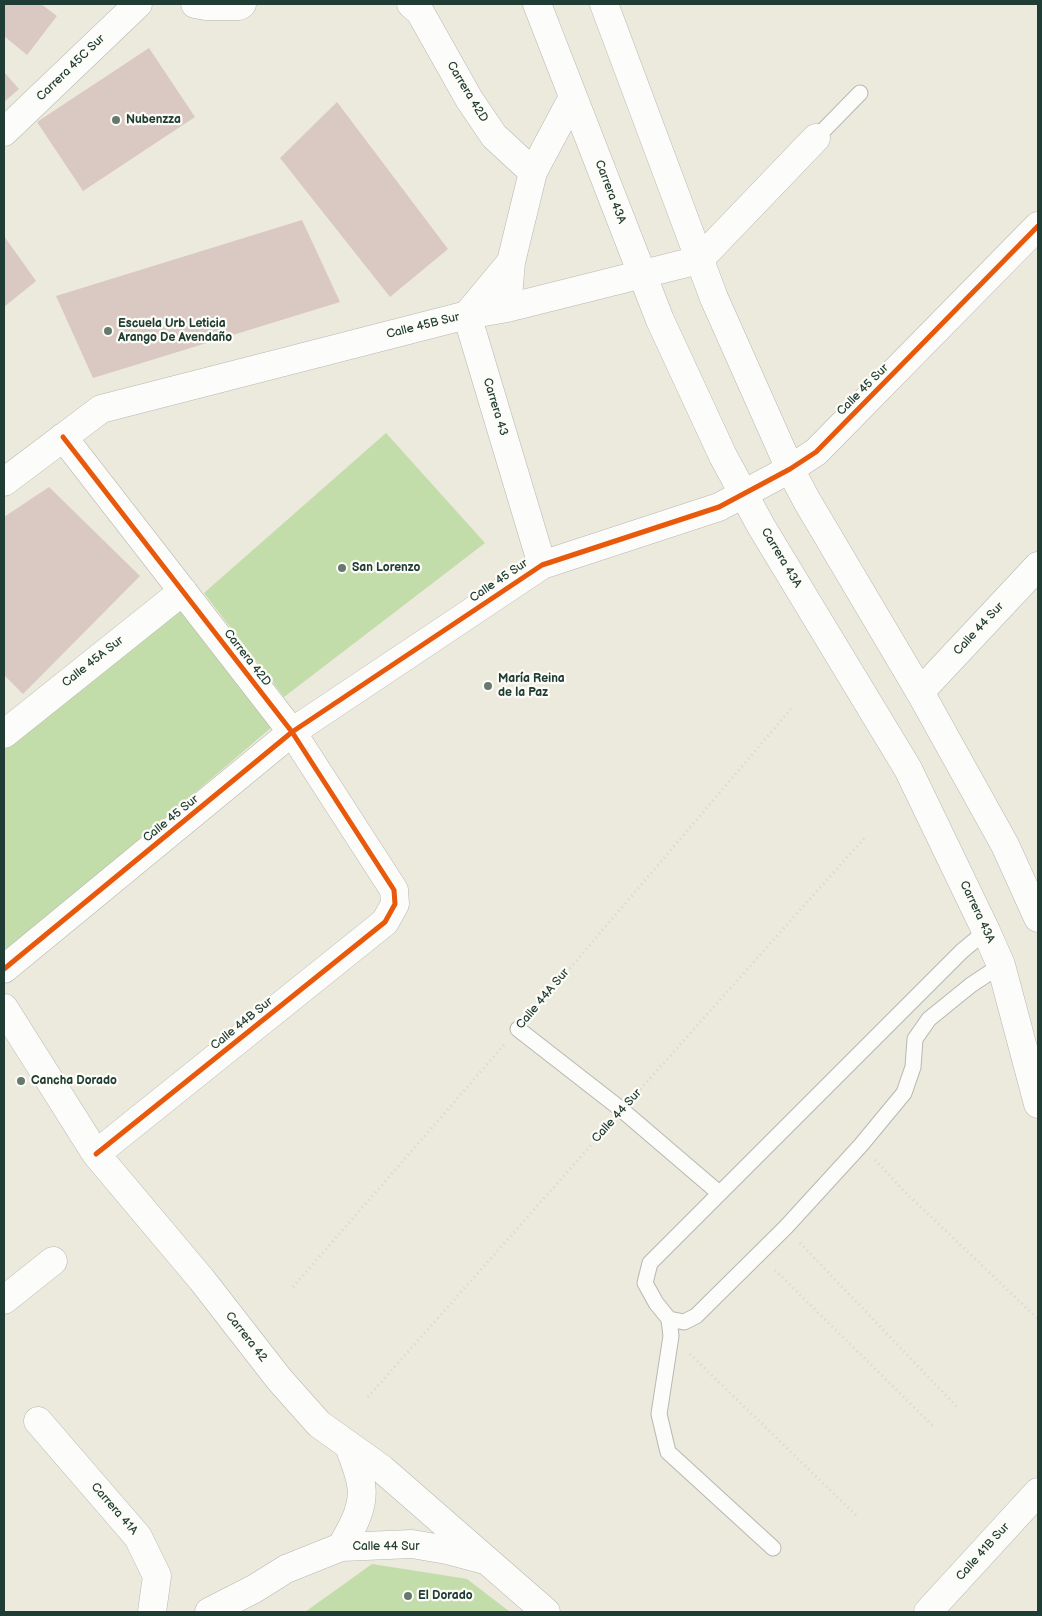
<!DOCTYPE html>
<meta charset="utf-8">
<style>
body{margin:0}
#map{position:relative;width:1042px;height:1616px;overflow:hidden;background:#ece9dd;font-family:"Balsamiq Sans",sans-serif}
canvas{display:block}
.frame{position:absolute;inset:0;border:5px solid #1f3d34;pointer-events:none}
</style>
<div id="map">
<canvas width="1042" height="1616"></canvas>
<div class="frame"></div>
</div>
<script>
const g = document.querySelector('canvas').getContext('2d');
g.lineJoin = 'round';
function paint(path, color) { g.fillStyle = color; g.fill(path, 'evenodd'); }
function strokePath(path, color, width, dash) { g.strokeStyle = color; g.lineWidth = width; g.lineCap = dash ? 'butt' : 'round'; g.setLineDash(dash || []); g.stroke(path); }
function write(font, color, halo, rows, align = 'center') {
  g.font = font + ' "Balsamiq Sans",sans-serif'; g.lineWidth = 4.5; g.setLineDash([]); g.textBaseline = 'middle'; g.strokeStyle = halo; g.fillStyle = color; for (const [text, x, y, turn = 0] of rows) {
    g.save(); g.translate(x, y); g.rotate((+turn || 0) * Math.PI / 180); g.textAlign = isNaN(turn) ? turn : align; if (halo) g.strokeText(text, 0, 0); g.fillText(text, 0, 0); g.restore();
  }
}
const green = new Path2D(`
 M386 433 485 543 284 697 204 593Z
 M180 611 272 727 4 955V750Z
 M372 1564 467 1579 510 1612H305Z`);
const building = new Path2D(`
 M4 4H41L57 16 27 55 4 36Z
 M149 48 195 117 83 191 37 122Z
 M4 72 19 89 4 102Z
 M337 102 448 249 390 297 280 158Z
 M302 220 340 302 93 378 56 296Z
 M4 236 36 281 4 307Z
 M49 487 140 576 23 694 4 675V517Z`);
const path = new Path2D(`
 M531 1014 791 709
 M637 1093 866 836
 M875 1160 904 1191 1038 1319
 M800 1243 959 1409
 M775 1270 935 1428
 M293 1287 504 1045
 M690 1354 858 1517
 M368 1397 608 1126`);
const service = new Path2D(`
 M816 138 860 93
 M518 1029 622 1110 719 1193
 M669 1319 684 1322 696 1316 786 1227 861 1145 904 1093 913 1067 915 1039 929 1019 971 985 1001 965
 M773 1548 668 1452 659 1414 671 1336 669 1319 656 1303 645 1283 650 1263 962 951 986 931`);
const minor = new Path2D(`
 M195 4 206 6H239L242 4
 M411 4 420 12 469 99 494 136 533 172 511 262 507 308
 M4 132 138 4
 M511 262 467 315 542 565
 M63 437 292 732 394 890 395 904 385 922 96 1154
 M4 482 101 409 467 315 507 308 699 260 816 138
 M920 692 1038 566
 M4 734 183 591
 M4 969 292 732 542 565 719 507 790 469 816 452 1038 226
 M4 1008 96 1154 202 1280 279 1379 319 1424 382 1469 546 1612
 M4 1300 53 1261
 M38 1421 138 1537 157 1576 152 1612
 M341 1547C352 1528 365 1507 361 1484 359 1471 353 1458 349 1446
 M209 1612 254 1589 286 1569 341 1547 412 1544 447 1550 481 1559
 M928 1612 1038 1492`);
const primary = new Path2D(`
 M537 4 660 320 723 456 761 526 908 769 986 931 1001 965 1038 1104
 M604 4 714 298 790 469 807 501 920 692 1005 845 1038 918
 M533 172 573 97`);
const cycleway = new Path2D(`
 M63 437 292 732 394 890 395 904 385 922 96 1154
 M4 969 292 732 542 565 719 507 790 469 816 452 1038 226`);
const markers = [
 [116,120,5,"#67796f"],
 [108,331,5,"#67796f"],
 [342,568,5,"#67796f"],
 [488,686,5,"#67796f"],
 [21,1081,5,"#67796f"],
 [408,1596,5,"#67796f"]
];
const streetNames = [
 ["Carrera 45C Sur",71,68,-44],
 ["Carrera 42D",467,92,59],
 ["Carrera 43A",610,192,69],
 ["Calle 45B Sur",423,326,-14],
 ["Calle 45 Sur",863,390,-45],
 ["Carrera 43",495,407,73],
 ["Carrera 43A",781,558,59],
 ["Calle 45 Sur",499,581,-34],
 ["Calle 44 Sur",979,629,-47],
 ["Carrera 42D",247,658,52],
 ["Calle 45A Sur",93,662,-38],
 ["Calle 45 Sur",171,819,-39],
 ["Carrera 43A",977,912,65],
 ["Calle 44A Sur",543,999,-50],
 ["Calle 44B Sur",242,1024,-39],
 ["Calle 44 Sur",617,1116,-48],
 ["Carrera 42",246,1337,52],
 ["Carrera 41A",114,1509,49],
 ["Calle 44 Sur",386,1547],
 ["Calle 41B Sur",983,1552,-48]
];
const poiNames = [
 ["Nubenzza",126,120],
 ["Escuela Urb Leticia",118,324],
 ["Arango De Avendaño",118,338],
 ["San Lorenzo",352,568],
 ["María Reina",498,679],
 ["de la Paz",498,693],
 ["Cancha Dorado",31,1081],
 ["El Dorado",418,1596]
];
paint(green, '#c2dcaa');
paint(building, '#dac9c2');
strokePath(service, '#b7b8b0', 17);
strokePath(minor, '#b7b8b0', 29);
strokePath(primary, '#b7b8b0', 29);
strokePath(path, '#d5d6d3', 3, [1, 4]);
strokePath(service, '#fcfcfa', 15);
strokePath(minor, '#fcfcfa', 28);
strokePath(primary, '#fcfcfa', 28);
strokePath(cycleway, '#e8590c', 5);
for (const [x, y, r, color] of markers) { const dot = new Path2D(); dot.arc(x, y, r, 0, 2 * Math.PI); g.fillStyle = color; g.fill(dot); strokePath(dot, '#fdfcf7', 2); }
write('12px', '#1f3d34', '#fdfcf7', streetNames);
write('bold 12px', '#1f3d34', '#fdfcf7', poiNames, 'left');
</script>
